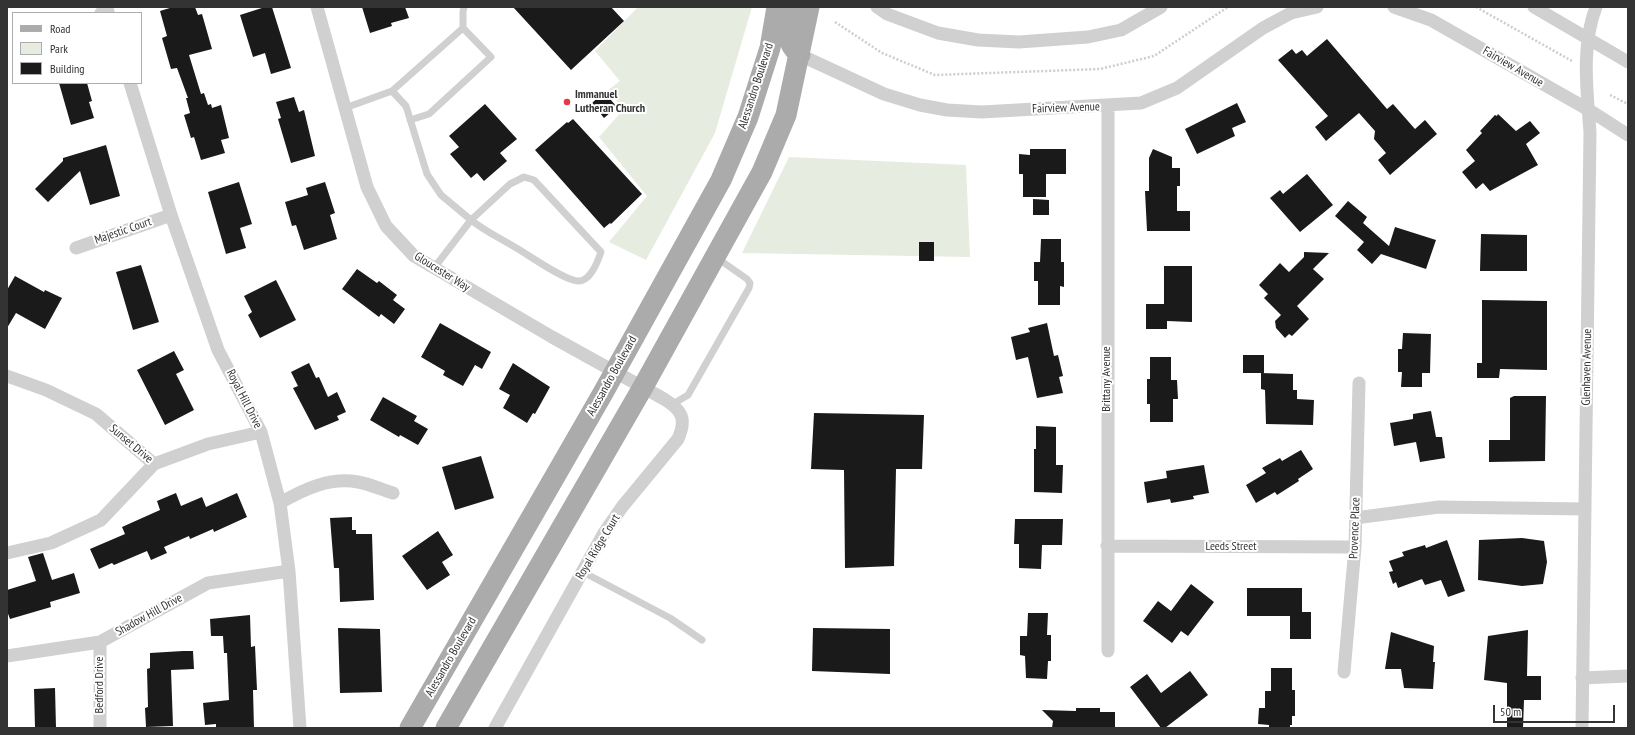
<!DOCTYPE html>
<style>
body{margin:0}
#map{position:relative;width:1635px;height:735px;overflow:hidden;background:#fff;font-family:"PT Sans Narrow",sans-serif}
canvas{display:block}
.frame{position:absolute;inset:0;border:8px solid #333;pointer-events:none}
.legend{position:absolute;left:12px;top:12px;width:130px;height:72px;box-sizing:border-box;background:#fff;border:1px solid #adadad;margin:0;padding:5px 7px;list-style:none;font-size:12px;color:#333}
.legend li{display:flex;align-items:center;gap:8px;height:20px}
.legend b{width:20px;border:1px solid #adadad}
.scale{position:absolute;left:1493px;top:705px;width:122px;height:18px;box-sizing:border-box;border:2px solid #333;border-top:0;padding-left:5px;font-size:12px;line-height:14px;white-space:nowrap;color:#333;-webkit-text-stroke:3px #fff;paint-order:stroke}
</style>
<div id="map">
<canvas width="1635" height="735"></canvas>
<div class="frame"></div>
<ul class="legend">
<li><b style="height:5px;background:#ababab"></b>Road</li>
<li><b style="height:11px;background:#e6ecdf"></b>Park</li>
<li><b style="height:11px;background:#1a1a1a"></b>Building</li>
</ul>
<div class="scale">50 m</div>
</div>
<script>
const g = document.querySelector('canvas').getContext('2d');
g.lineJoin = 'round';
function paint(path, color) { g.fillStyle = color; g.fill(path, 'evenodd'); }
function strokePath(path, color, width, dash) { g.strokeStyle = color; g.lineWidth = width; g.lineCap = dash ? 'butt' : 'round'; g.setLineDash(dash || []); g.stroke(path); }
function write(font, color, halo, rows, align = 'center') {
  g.font = font + ' "PT Sans Narrow",sans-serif'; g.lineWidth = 4; g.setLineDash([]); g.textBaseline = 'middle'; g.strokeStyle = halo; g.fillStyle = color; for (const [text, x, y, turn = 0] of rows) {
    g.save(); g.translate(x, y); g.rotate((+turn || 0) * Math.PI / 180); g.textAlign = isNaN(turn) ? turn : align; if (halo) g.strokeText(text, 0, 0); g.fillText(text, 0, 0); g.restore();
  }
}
const green = new Path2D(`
 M638 7H752L715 133 646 260 609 242 647 196 599 137 624 109 607 91 620 81 595 51Z
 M789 157 966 165 970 257 742 253Z`);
const building = new Path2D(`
 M173 7H195L198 15 202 14 212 49 189 55 201 94 204 93 208 105 211 104 212 108 221 105 229 138 221 140 225 153 201 160 194 137 191 138 184 115 190 113 186 98H188L177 68 171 69 162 38 167 36 160 11Z
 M265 7H272L291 68 271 74 265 53 253 57 240 15Z
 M362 7H405L409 18 391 23 392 26 370 33Z
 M513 7H611L624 21 571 70Z
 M1327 39 1387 109 1393 104 1415 129 1425 120 1437 134 1390 175 1378 160 1386 153 1374 139 1375 131 1359 113 1326 141 1315 127 1328 116 1278 60 1292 49 1296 54 1302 50 1307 56Z
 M59 83H87L92 101 89 102 94 118 71 125Z
 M604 92 617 107 604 118 592 103Z
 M294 97 299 112 304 110 315 156 291 163 278 119 281 118 276 102Z
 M1237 103 1246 122 1232 128 1235 136 1197 154 1185 129Z
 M485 104 517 139 500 153 507 161 484 181 477 173 471 178 450 154 459 147 449 136Z
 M1498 114 1516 131 1530 121 1540 133 1526 144 1538 165 1490 191 1483 183 1476 189 1462 172 1475 161 1466 150 1482 133 1480 131 1495 115 1497 116Z
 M573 119 642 194 611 224 610 223 604 228 535 150 567 122 568 123Z
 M106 145 120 196 90 205 80 171 48 202 35 189 63 161V158Z
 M1030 149H1066V174H1046V197H1023V174H1019V154L1030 155Z
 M1153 149 1172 157V168H1180V186H1177V211H1190V231H1147L1145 191H1149V158Z
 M1307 174 1333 205 1300 232 1270 198 1280 190 1283 194Z
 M239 182 252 224 240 228 246 248 226 254 208 192Z
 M325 182 335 213 330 215 337 239 304 250 296 225 292 226 285 202 308 195 306 188Z
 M1033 199 1049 200V215H1033Z
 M1348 201 1367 217 1363 223 1389 246 1395 227 1436 240 1426 269 1381 254 1372 264 1357 250 1364 242 1335 216Z
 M1481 234 1527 235V271H1480Z
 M1041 239H1061V262H1064V287L1060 286V305H1038V281H1034V262H1040Z
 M919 242H934V261H919Z
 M1304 252 1329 253 1313 269 1324 279 1297 306 1309 319 1292 336 1289 334 1285 338 1276 328 1275 321 1281 315 1264 298 1268 294 1259 285 1280 263 1289 272 1304 257Z
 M141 265 159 322 133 330 116 272Z
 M1164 266H1192V322L1167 321V329H1146V304H1164Z
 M357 269 377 283 379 281 397 295 393 300 405 309 394 324 381 314 379 317 342 289Z
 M15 276 44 292 45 290 62 298 45 329 16 313 7 328V290Z
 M276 280 296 320 260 338 248 315 252 312 244 296Z
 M1482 300 1547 301V370L1500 369 1499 378H1477V363H1482Z
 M440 323 491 352 482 369 475 365 463 386 443 375 445 371 421 357Z
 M1047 323 1054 356 1058 355 1063 376 1059 377 1063 393 1037 398 1028 357 1016 360 1011 337 1030 332 1028 328Z
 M1403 333 1431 334 1430 373H1422V387H1401L1402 372H1398V349H1402Z
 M174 351 184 370 176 374 194 410 165 425 137 370Z
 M1243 355H1264V373H1243Z
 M1150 357H1171V380H1177L1178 399H1173V422H1150V404H1147V379H1150Z
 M309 363 316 378 319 377 328 397 337 392 346 412 337 416 339 420 315 430 293 388 298 386 291 372Z
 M513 363 550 387 535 414 533 413 527 423 503 408 510 395 499 389Z
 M1261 373 1293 374V390H1297V399L1314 400 1313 425 1266 424 1265 390 1261 389Z
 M1514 396H1546L1545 461 1489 462V440H1510V398Z
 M383 397 417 416 414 421 428 429 418 445 400 435 399 437 370 420Z
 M1431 411 1436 437H1442L1445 458 1420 462 1416 442 1394 446 1390 423 1413 419V414Z
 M814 413 924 415 922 469H896L894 566 845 568 844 470 811 469Z
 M1036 426 1056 427V465H1063L1062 493 1034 492V449H1036Z
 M1301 450 1313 469 1298 479 1299 481 1277 495 1275 492 1256 503 1246 485 1266 473 1262 468 1280 458 1282 461Z
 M481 456 494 498 455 510 442 467Z
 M1204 465 1209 493 1193 496 1194 499 1171 503 1170 499 1147 503 1144 482 1167 478 1166 471Z
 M176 493 181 506 202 497 206 507 237 493 247 517 214 532 213 529 190 539 189 536 164 547 167 553 151 560 147 551 114 565 112 563 99 569 90 549 125 534 122 527 160 510 157 501Z
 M352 517V530H356V534H372L374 600 340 602 339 568H334L330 518Z
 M1015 519H1063L1062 545H1042L1041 569 1019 568V544H1014Z
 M438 531 453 555 442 562 450 575 427 590 402 556Z
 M1522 538 1544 541 1547 562 1543 584 1522 586 1478 580 1479 540Z
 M1447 540 1465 591 1448 597 1441 580 1425 585 1422 579 1398 588 1396 582 1393 584 1389 572 1393 571 1389 561 1404 556 1402 552 1425 545 1426 548Z
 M43 553 52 580 74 573 80 593 50 602 51 607 10 619 7 611V590L36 581 28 557Z
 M1191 584 1214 602 1188 636 1181 631 1172 643 1143 621 1158 601 1171 611Z
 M1247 588H1302V612H1311V639H1290V616H1247Z
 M1028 613H1048L1047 635H1051V661H1048L1047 679 1026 678 1025 656 1020 655V636H1027Z
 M250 615 251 647 255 646 257 690H253L254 728H216V724L205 725 203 703 229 700 227 653H224L223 636H211L210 619Z
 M338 628 380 629 382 692 340 693Z
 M813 628 890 629V674L812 671Z
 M1528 630 1527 676H1541V700H1524L1523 728H1507V683L1484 680 1488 636Z
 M1391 632 1434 646 1433 662H1435L1433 689 1404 688 1401 669H1385Z
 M183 651H193L194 669 171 670 173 726 146 727 145 708 148 707 147 669 150 668V653Z
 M1271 668H1292V690H1295V716H1292V725H1290V728H1269V725L1258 724 1259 708H1265V691H1271Z
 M1190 671 1208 695 1165 728H1161L1130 687 1147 674 1161 693Z
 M55 688 56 728H35L34 689Z
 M1076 708H1100V712H1115V728H1052L1053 721 1042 710 1076 711Z`);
const path = new Path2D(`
 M1476 7 1572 61
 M835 22 882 53 935 75 1100 69 1154 56 1228 7
 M1610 95 1628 104`);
const service = new Path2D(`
 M392 91 406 106 427 174 441 195 471 220 434 268
 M345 108 392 91 463 28
 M410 120 429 114 491 57 463 28V12L464 7
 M524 177 534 180 601 252C598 261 590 282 578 281 565 281 530 256 518 249 502 239 486 232 471 220L510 184Z
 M673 404 688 395 749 288 750 283 747 279 717 258
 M583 572 670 618 702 640`);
const minor = new Path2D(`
 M317 7 367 187 386 226 414 256 552 337 664 399C682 410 687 419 678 439L622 507 604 533 495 728
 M877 7 887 14 938 33 978 40 1019 42 1088 37 1121 30 1161 7
 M1394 7 1431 20 1589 110 1628 135
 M1534 7 1628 62
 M101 13 108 11
 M800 55 884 94 920 105 947 110 982 112 1141 103 1177 88 1263 28 1291 13 1317 7
 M130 83 171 215 218 350 261 432 280 503 289 571 300 728
 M1108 106V651
 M76 248 171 215
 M7 376 46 390 96 414 154 464 208 444 261 432
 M280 503C304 489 330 477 358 482 370 484 382 490 393 493
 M1355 518 1439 507 1585 509
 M1107 546 1355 547
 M7 553 51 543 101 520 154 464
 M100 642V728
 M7 656 100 642 208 583 289 571
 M1344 672 1355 547 1359 383
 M1582 678 1628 676
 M1582 728 1590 132C1587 91 1581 46 1596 7`);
const primary = new Path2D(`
 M789 7C787 26 784 42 800 55
 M410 728 603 393 721 180 748 117 770 48 777 7
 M446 728 643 387 762 172 786 115 809 7`);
const markers = [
 [567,102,4,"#e63946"]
];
const streetNames = [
 ["Fairview Avenue",1513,67,30],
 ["Alessandro Boulevard",756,86,-72],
 ["Fairview Avenue",1066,108,-2],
 ["Majestic Court",123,231,-19],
 ["Gloucester Way",442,272,32],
 ["Glenhaven Avenue",1587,367,-89],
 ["Alessandro Boulevard",612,376,-61],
 ["Brittany Avenue",1107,379,-90],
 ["Royal Hill Drive",244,399,63],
 ["Sunset Drive",131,444,40],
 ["Provence Place",1355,528,-88],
 ["Royal Ridge Court",598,547,-59],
 ["Leeds Street",1231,547],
 ["Shadow Hill Drive",149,615,-29],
 ["Alessandro Boulevard",451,657,-60],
 ["Bedford Drive",100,685,-90]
];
const poiNames = [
 ["Immanuel",575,95],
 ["Lutheran Church",575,109]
];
paint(green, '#e6ecdf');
paint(building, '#1a1a1a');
strokePath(path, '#cdcdcd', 2.5, [2, 2]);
strokePath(service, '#d0d0d0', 7);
strokePath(minor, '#d0d0d0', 13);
strokePath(primary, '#ababab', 21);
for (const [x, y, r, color] of markers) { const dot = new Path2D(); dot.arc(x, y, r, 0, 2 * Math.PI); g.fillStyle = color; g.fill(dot); strokePath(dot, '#fff', 1.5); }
write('12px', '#333', '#fff', streetNames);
write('bold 12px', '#333', '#fff', poiNames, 'left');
</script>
